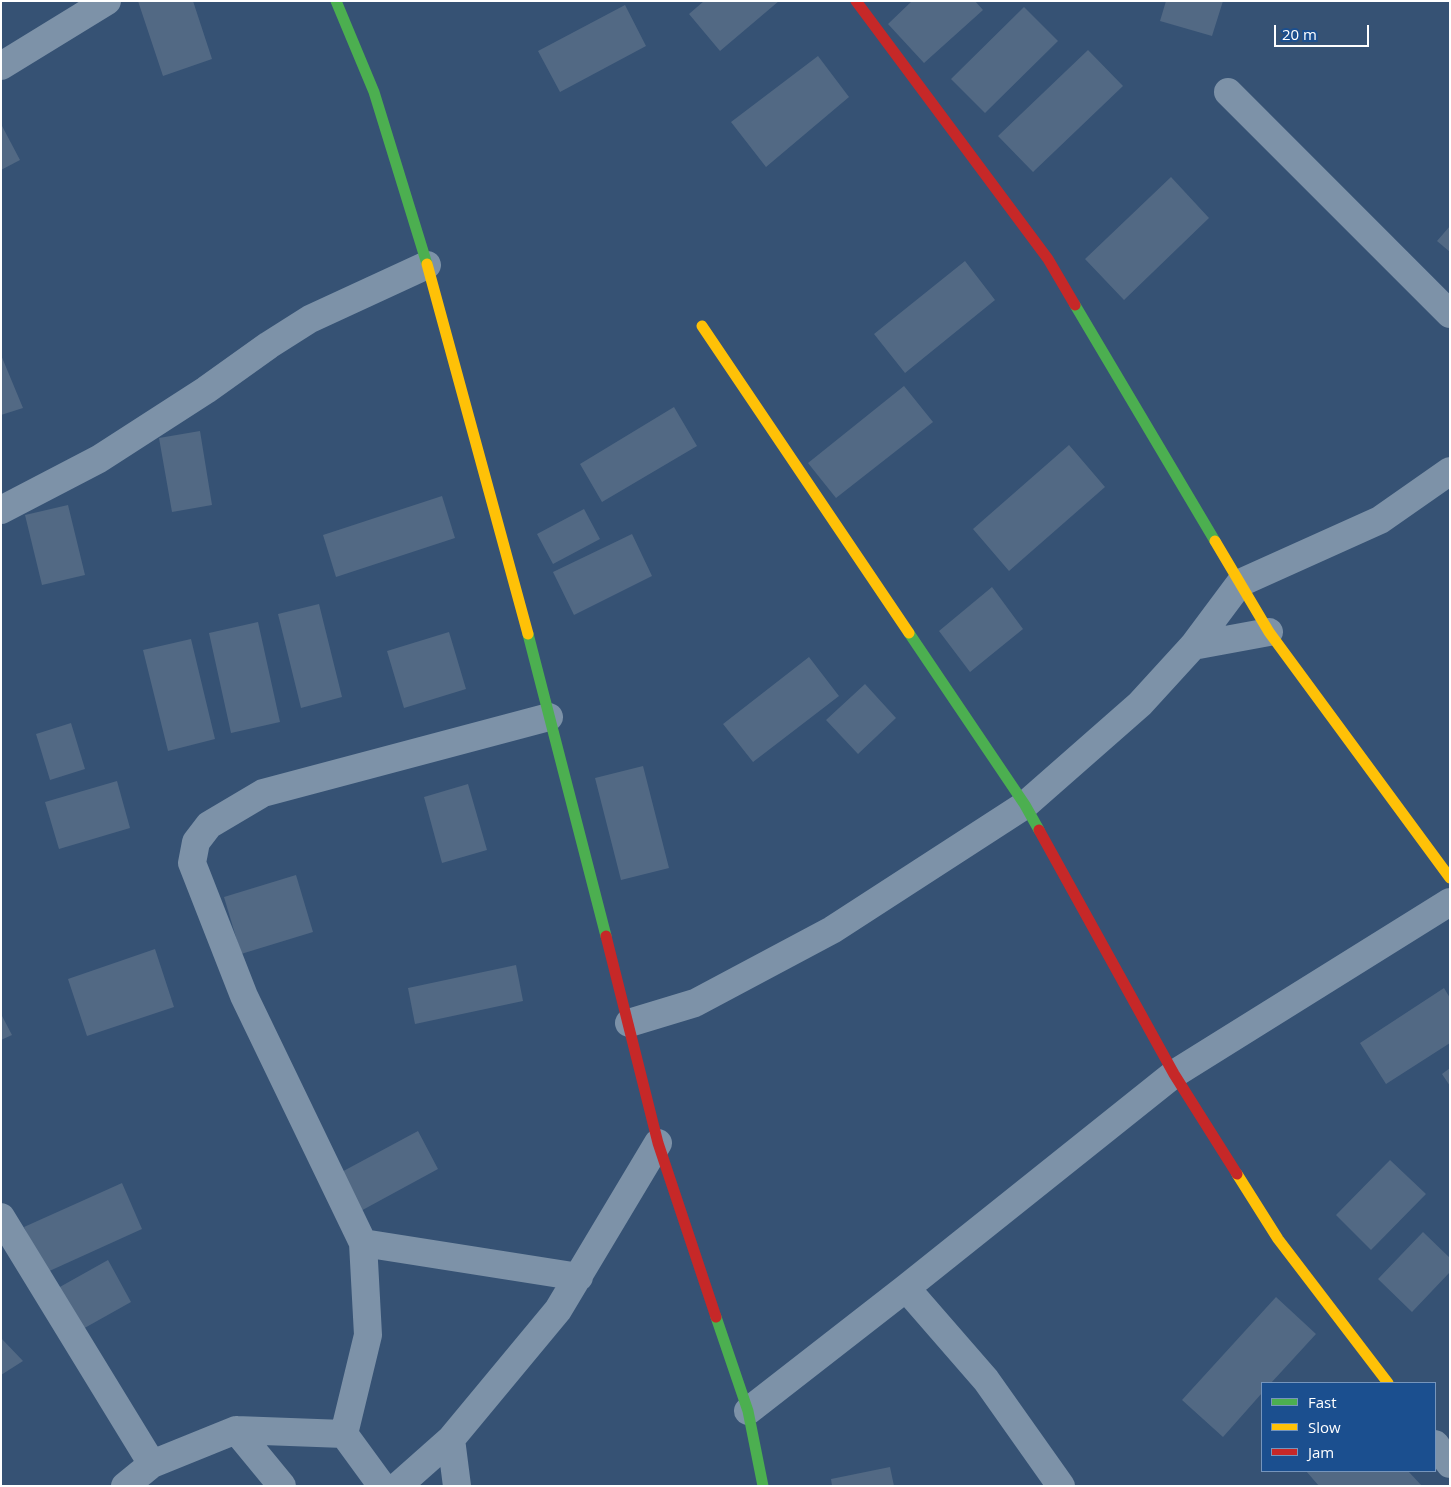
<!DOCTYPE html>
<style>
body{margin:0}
#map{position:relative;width:1451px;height:1487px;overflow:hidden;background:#365274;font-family:"Open Sans",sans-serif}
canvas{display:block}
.frame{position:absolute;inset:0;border:2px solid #fff;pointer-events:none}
.legend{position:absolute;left:1261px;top:1382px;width:175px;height:90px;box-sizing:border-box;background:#1b4f8f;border:1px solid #7695bc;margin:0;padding:6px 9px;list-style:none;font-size:15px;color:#fff}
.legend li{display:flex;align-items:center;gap:10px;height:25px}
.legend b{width:25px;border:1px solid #7695bc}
.scale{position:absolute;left:1274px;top:25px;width:95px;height:22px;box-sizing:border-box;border:2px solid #fff;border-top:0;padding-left:6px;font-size:15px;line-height:18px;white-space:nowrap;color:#fff;-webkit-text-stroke:4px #1b4f8f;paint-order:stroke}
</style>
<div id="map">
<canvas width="1451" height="1487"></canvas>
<div class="frame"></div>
<ul class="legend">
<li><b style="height:6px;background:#4caf50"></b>Fast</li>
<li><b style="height:6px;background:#ffc107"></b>Slow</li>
<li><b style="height:6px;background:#c62828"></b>Jam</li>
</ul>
<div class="scale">20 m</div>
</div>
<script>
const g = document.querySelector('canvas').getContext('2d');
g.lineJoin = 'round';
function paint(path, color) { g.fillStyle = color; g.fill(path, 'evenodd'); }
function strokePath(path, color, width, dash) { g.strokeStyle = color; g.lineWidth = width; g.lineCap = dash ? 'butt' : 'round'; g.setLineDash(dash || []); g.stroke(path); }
const building = new Path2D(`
 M138 1H193L212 59 163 76Z
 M704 1H779L720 51 689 14Z
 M912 1H975L983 10 924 63 888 24Z
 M1166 1H1223L1212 36 1160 21Z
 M625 5 646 46 560 92 538 51Z
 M1024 7 1058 41 985 113 951 79Z
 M1088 50 1123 86 1033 172 998 136Z
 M818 56 849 97 766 167 731 122Z
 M1 124 20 160 1 170Z
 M1171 177 1209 218 1124 300 1085 259Z
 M1450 226V252L1437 241Z
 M965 261 995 300 905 373 874 334Z
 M1 355 23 408 1 415Z
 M904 386 933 422 836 498 808 463Z
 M674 407 697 446 602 502 580 464Z
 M200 431 212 505 172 512 159 438Z
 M1069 445 1105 487 1009 571 973 529Z
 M442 496 455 538 336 577 323 535Z
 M68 505 85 575 42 585 25 515Z
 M584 509 600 539 553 564 537 534Z
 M632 534 652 576 574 615 553 572Z
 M992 587 1023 629 970 672 939 631Z
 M319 604 342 697 301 708 278 614Z
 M258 622 280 722 231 733 209 633Z
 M449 632 466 689 404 708 387 651Z
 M191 639 215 739 168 751 143 650Z
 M809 657 839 696 753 762 723 724Z
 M865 684 896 718 858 754 826 720Z
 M71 723 85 769 50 780 36 734Z
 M643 766 669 868 621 880 595 778Z
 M117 781 130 828 59 849 45 802Z
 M468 784 487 850 442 863 424 797Z
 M296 875 313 932 241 954 224 897Z
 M155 949 174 1007 87 1036 68 979Z
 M516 965 523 1001 415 1024 408 988Z
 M1444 988 1450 998V1043L1386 1084 1360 1043Z
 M1 1014 12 1035 1 1040Z
 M1450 1068V1086L1442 1074Z
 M418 1131 438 1169 357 1213 336 1175Z
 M1390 1160 1426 1194 1371 1250 1336 1215Z
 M122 1183 142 1229 45 1273 24 1227Z
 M1423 1232 1450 1258V1272L1412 1312 1378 1279Z
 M108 1260 131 1302 81 1330 58 1288Z
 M1276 1297 1316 1334 1271 1383H1262V1393L1223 1437 1182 1400Z
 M1 1338 23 1361 1 1375Z
 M890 1467 894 1486H832L831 1479Z
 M1306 1471H1408L1422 1486H1319Z`);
const street = new Path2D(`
 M1 66 107 1
 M1228 92 1450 314
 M1 510 99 459 206 390 269 345 310 319 427 265
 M1193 646 1269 632
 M629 1023 695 1003 832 930 1025 805 1140 704 1193 646 1240 583 1380 520 1450 471
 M1 1217 152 1464
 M363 1243 579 1277
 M906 1288 986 1380 1061 1486
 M748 1411 906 1288 1174 1074 1450 902
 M236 1430 282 1486
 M344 1434 368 1335 363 1243 244 996 192 863 196 842 209 825 263 793 549 717
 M451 1439 457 1486
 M1435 1444 1450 1464
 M125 1486 152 1464 236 1430 344 1434 382 1486
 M398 1486 451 1439 558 1310 658 1143`);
const fast = new Path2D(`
 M336 1 374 92 427 264
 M1075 305 1215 541
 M909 633 1025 805 1039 830
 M528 634 606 936
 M716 1317 748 1411 763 1486`);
const slow = new Path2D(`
 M427 264 528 634
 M702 326 909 633
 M1215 541 1269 632 1450 878
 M1237 1174 1278 1239 1388 1383`);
const jam = new Path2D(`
 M856 1 1048 259 1075 305
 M1039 830 1174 1074 1237 1174
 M606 936 658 1143 716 1317`);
paint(building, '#526984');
strokePath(street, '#7d92a8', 28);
strokePath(fast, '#4caf50', 11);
strokePath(slow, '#ffc107', 11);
strokePath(jam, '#c62828', 11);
</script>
